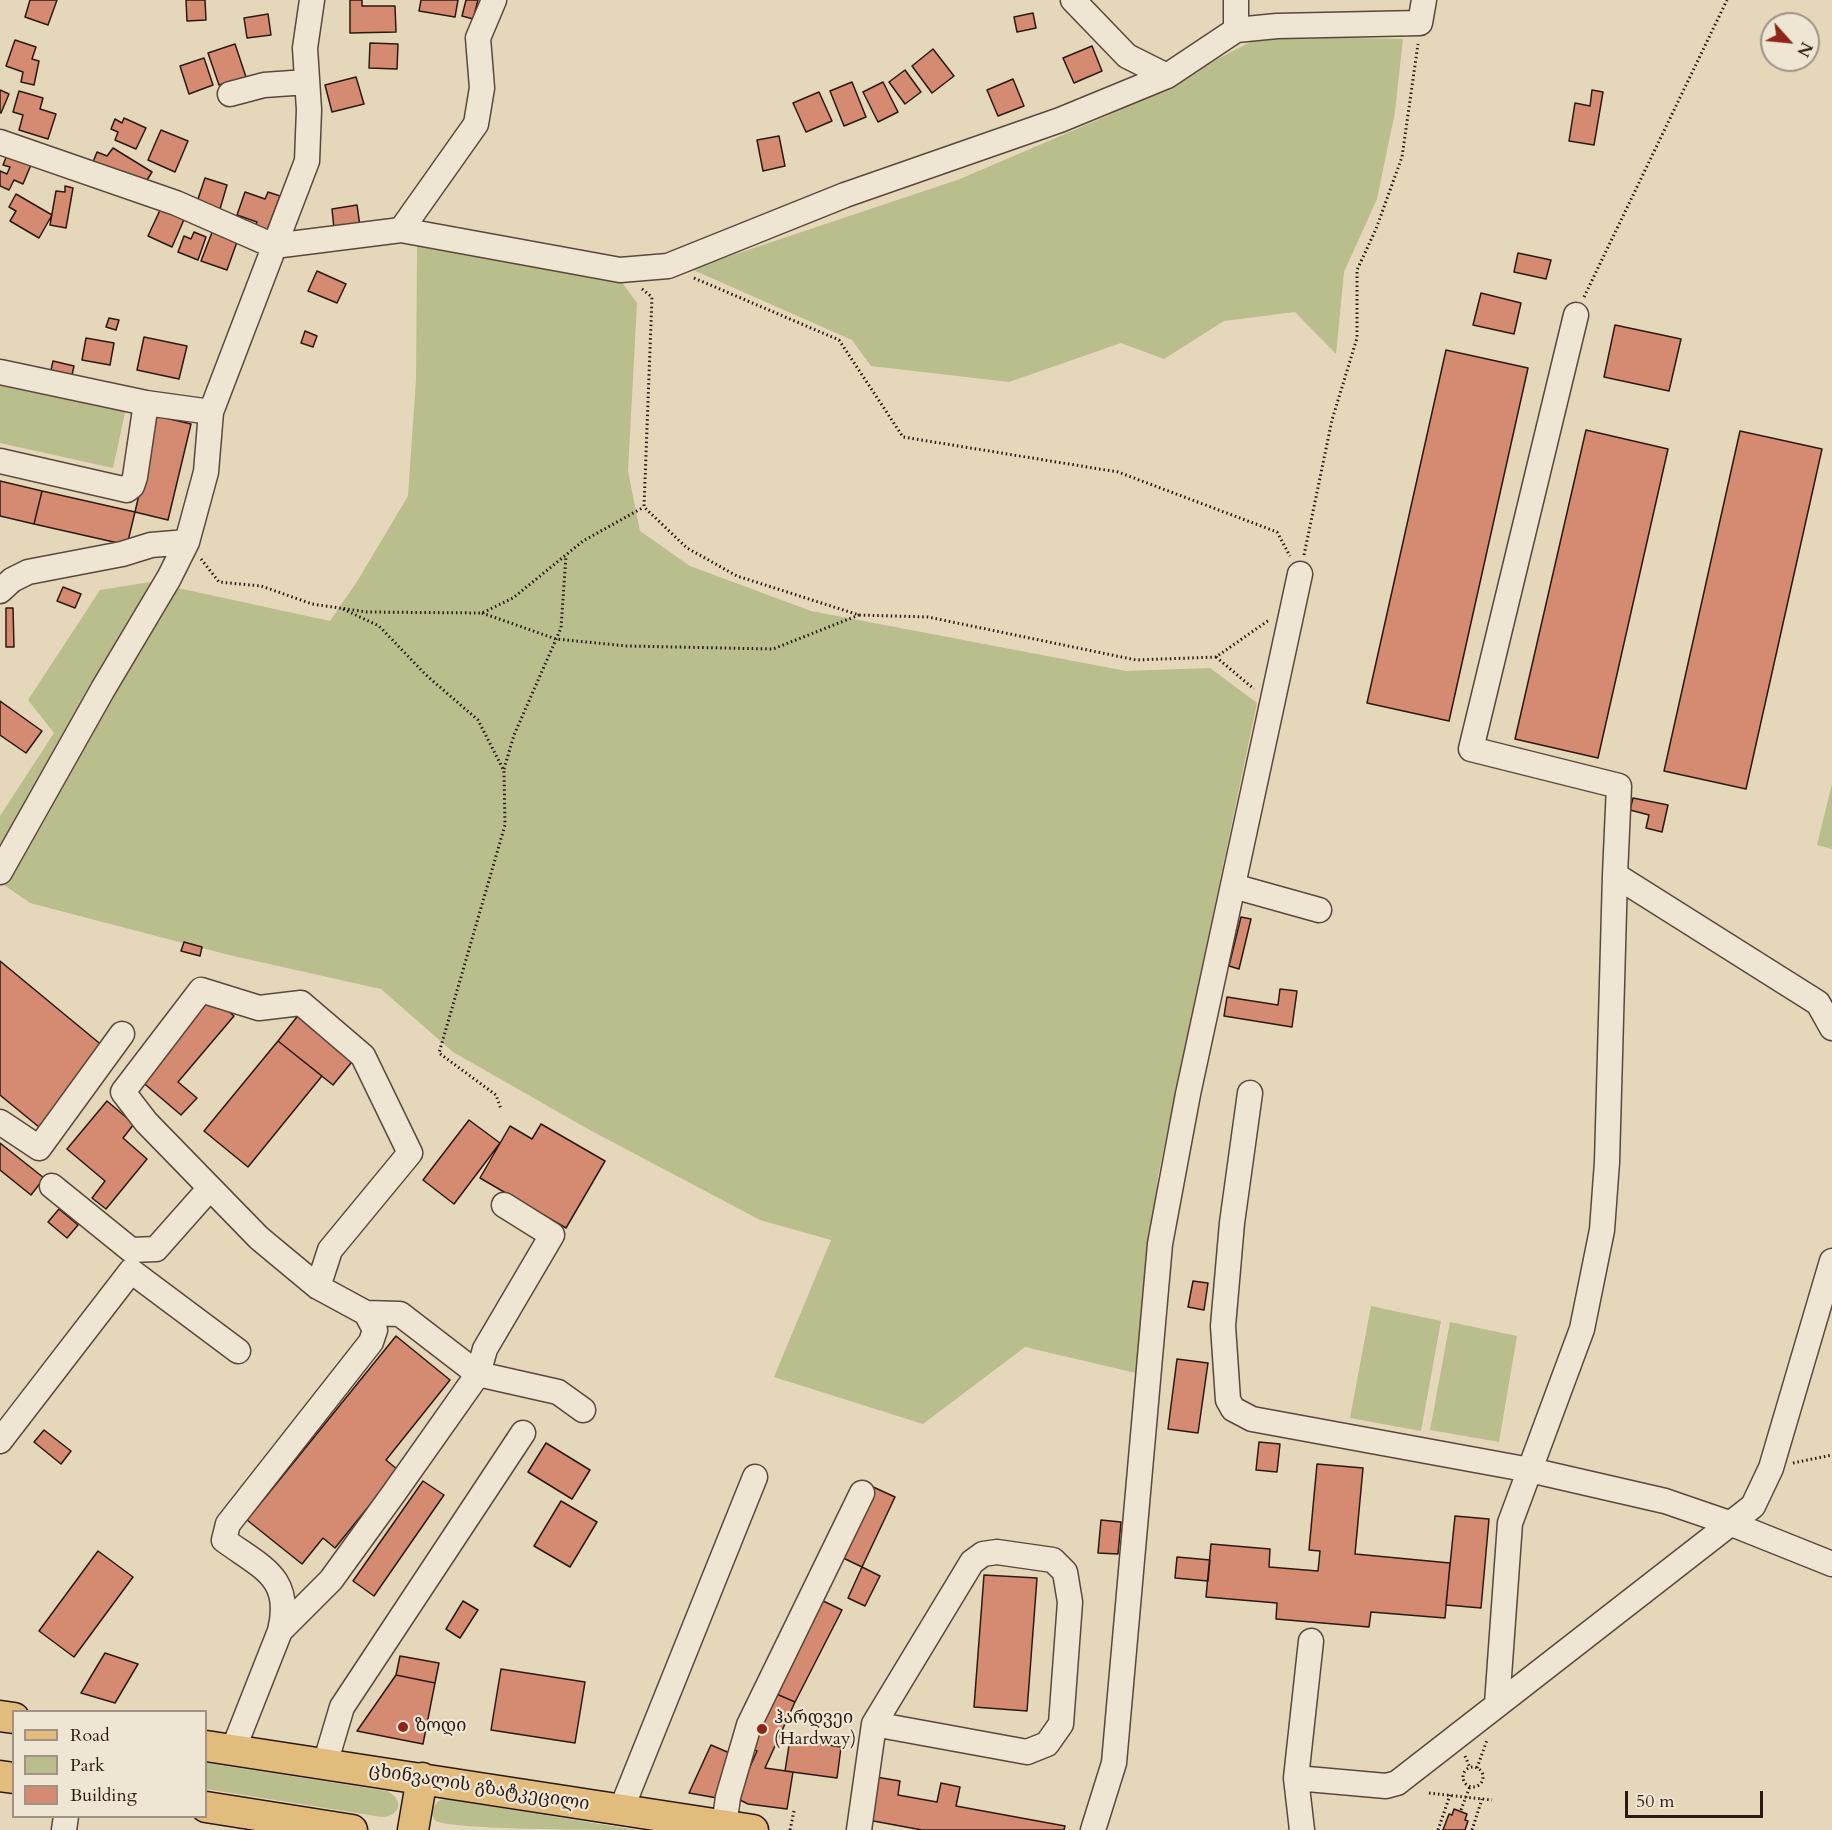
<!DOCTYPE html>
<meta charset="utf-8">
<style>
body{margin:0}
#map{position:relative;width:1832px;height:1830px;overflow:hidden;background:#e5d7ba;font-family:Cardo,serif}
canvas{display:block}
.legend{position:absolute;left:12px;top:1710px;width:195px;height:108px;box-sizing:border-box;background:#eee5d2;border:2px solid #a09385;margin:0;padding:8px 10px;list-style:none;font-size:18px;color:#2c1912}
.legend li{display:flex;align-items:center;gap:12px;height:30px}
.legend b{width:30px;border:2px solid #a09385}
.north{position:absolute;left:1760px;top:12px;width:60px;height:60px;box-sizing:border-box;background:#eee5d2;border:2px solid #a09385;border-radius:50%;rotate:117deg;font-size:16px;font-weight:700;line-height:24px;text-align:center;color:#2c1912}
.north::after{content:'';display:block;margin:auto;width:21px;height:27px;background:#8f2418;clip-path:polygon(50% 0,100% 100%,50% 72%,0 100%)}
.scale{position:absolute;left:1625px;top:1791px;width:138px;height:27px;box-sizing:border-box;border:3px solid #2c1912;border-top:0;padding-left:8px;font-size:18px;line-height:21px;white-space:nowrap;color:#2c1912;-webkit-text-stroke:4px #eee5d2;paint-order:stroke}
</style>
<div id="map">
<canvas width="1832" height="1830"></canvas>
<ul class="legend">
<li><b style="height:8px;background:#e2bc7d"></b>Road</li>
<li><b style="height:16px;background:#babd8c"></b>Park</li>
<li><b style="height:16px;background:#d58b71"></b>Building</li>
</ul>
<div class="north">N</div>
<div class="scale">50 m</div>
</div>
<script>
const g = document.querySelector('canvas').getContext('2d');
g.lineJoin = 'round';
function paint(path, color) { g.fillStyle = color; g.fill(path, 'evenodd'); }
function strokePath(path, color, width, dash) { g.strokeStyle = color; g.lineWidth = width; g.lineCap = dash ? 'butt' : 'round'; g.setLineDash(dash || []); g.stroke(path); }
function write(font, color, halo, rows, align = 'center') {
  g.font = font + ' Cardo,"Noto Serif Georgian",serif'; g.lineWidth = 4.5; g.setLineDash([]); g.textBaseline = 'middle'; g.strokeStyle = halo; g.fillStyle = color; for (const [text, x, y, turn = 0] of rows) {
    g.save(); g.translate(x, y); g.rotate((+turn || 0) * Math.PI / 180); g.textAlign = isNaN(turn) ? turn : align; if (halo) g.strokeText(text, 0, 0); g.fillText(text, 0, 0); g.restore();
  }
}
const green = new Path2D(`
 M1262 36 1403 39 1395 112 1377 199 1344 272 1336 354 1295 312 1224 321 1164 359 1121 343 1009 382 871 366 852 340 691 269 960 179 1107 116Z
 M417 246 544 269 621 281 637 303 628 471 640 531 690 566 811 611 1126 671 1210 668 1257 703 1158 1176 1136 1373 1025 1347 923 1424 774 1377 831 1240 760 1220 588 1129 453 1052 381 989 229 955 30 903 0 882V816L54 733 28 700 100 590 150 582 330 621 358 580 408 496 416 380Z
 M0 379 126 408 113 468 0 443Z
 M1832 784V849L1817 845Z
 M1371 1306 1441 1321 1421 1431 1350 1418Z
 M1450 1322 1517 1336 1499 1442 1430 1430Z
 M206 1763 387 1791C405 1800 400 1816 382 1817L206 1789Z
 M446 1799 637 1830C607 1830 452 1830 436 1821 431 1817 431 1810 435 1805 438 1800 441 1800 446 1799Z`);
const building = new Path2D(`
 M30 0H57L48 25 25 17Z
 M186 0H205L206 20 187 21Z
 M350 0H362V6H395L396 32 350 33Z
 M421 0H458L455 17 419 11Z
 M466 0H478L473 19 462 16Z
 M1033 13 1036 28 1017 32 1014 17Z
 M268 14 271 35 247 38 244 18Z
 M15 40 36 47 32 59 39 61 34 85 21 82 23 72 6 66Z
 M370 43 398 44 397 69 369 68Z
 M235 44 246 77 219 85 208 53Z
 M1092 46 1102 71 1074 83 1063 58Z
 M933 49 954 76 932 93 912 66Z
 M204 58 213 85 189 94 180 66Z
 M905 70 921 92 905 104 889 82Z
 M356 77 364 104 332 112 325 85Z
 M1013 79 1024 106 998 116 987 90Z
 M852 82 866 117 844 126 830 91Z
 M883 82 898 112 878 122 863 92Z
 M0 90 9 94 1 113H0Z
 M1592 90 1603 92 1594 145 1569 141 1575 103 1590 106Z
 M19 91 43 98 40 109 56 114 48 139 19 130 23 115 13 112Z
 M819 92 832 121 806 132 793 103Z
 M124 118 146 128 136 149 115 140 118 132 111 129 115 119 122 123Z
 M161 130 188 141 175 172 148 160Z
 M779 136 785 166 763 171 757 140Z
 M113 148 152 172 144 185 91 167 97 152 107 156Z
 M9 150 33 160 23 184 14 180 9 190 0 186V171L7 174 10 167 3 165Z
 M205 178 227 185 220 209 197 202Z
 M65 186 73 188 66 228 50 225 56 191 65 192Z
 M245 192 265 199 268 192 280 196 266 233 254 229 257 222 237 215Z
 M16 194 52 215 39 238 10 221 16 211 9 207Z
 M357 205 360 226 334 229 332 209Z
 M161 208 186 215 172 247 148 236Z
 M213 230 238 239 227 270 201 261Z
 M194 232 206 237 198 260 178 252 184 236 191 239Z
 M1518 253 1551 260 1546 279 1514 272Z
 M317 271 346 284 337 303 308 291Z
 M1481 293 1521 303 1514 334 1473 325Z
 M109 318 119 320 116 330 106 327Z
 M1615 325 1681 339 1669 391 1604 377Z
 M305 331 317 336 313 347 301 343Z
 M144 337 187 346 179 379 137 370Z
 M86 338 114 343 110 365 82 360Z
 M1446 350 1528 368 1449 721 1367 703Z
 M53 361 74 366 72 375 51 370Z
 M157 416 191 424 168 520 135 512Z
 M1586 430 1668 449 1598 758 1515 739Z
 M1740 431 1822 449 1746 789 1664 771Z
 M0 481 42 491 34 524 0 516Z
 M42 491 135 512 127 545 34 524Z
 M63 587 81 594 75 608 57 601Z
 M6 608H13L14 647H6Z
 M0 701 42 731 26 753 0 735Z
 M1633 798 1668 805 1662 832 1646 828 1649 815 1630 810Z
 M1241 917 1251 919 1239 969 1229 966Z
 M184 942 202 947 200 956 181 951Z
 M0 961 104 1047 39 1127 0 1095Z
 M1280 989 1297 991 1292 1027 1224 1016 1227 997 1278 1005Z
 M211 996 234 1016 178 1082 197 1098 181 1115 140 1080Z
 M300 1013 355 1058 333 1085 278 1041Z
 M278 1041 322 1076 248 1167 204 1131Z
 M107 1101 134 1124 123 1138 147 1159 106 1209 92 1198 105 1181 67 1149Z
 M469 1120 500 1143 454 1204 423 1180Z
 M541 1124 605 1161 566 1228 480 1178 510 1126 532 1139Z
 M0 1143 44 1178 31 1195 0 1170Z
 M59 1209 78 1225 67 1238 48 1222Z
 M1193 1281 1208 1283 1204 1310 1188 1307Z
 M396 1336 450 1380 386 1460 398 1470 335 1548 323 1538 302 1564 247 1520Z
 M1177 1359 1208 1363 1198 1433 1168 1429Z
 M44 1430 71 1451 61 1464 34 1442Z
 M1259 1442 1280 1444 1277 1472 1256 1470Z
 M546 1443 590 1470 572 1499 528 1472Z
 M1317 1464 1363 1468 1355 1554 1450 1563 1445 1618 1371 1612 1369 1627 1276 1619 1277 1603 1206 1597 1211 1544 1270 1549 1269 1567 1318 1571 1320 1551 1309 1550Z
 M423 1481 444 1495 374 1596 353 1581Z
 M871 1486 895 1497 862 1567 839 1556Z
 M561 1501 597 1522 570 1567 534 1546Z
 M1455 1516 1489 1519 1481 1608 1446 1605Z
 M1101 1520 1121 1522 1118 1554 1098 1553Z
 M98 1551 133 1577 74 1657 39 1631Z
 M1177 1557 1210 1560 1208 1581 1175 1578Z
 M862 1567 880 1576 865 1606 848 1598Z
 M984 1575 1037 1578 1027 1711 974 1707Z
 M819 1599 842 1610 795 1702 772 1692Z
 M463 1601 478 1610 460 1638 446 1629Z
 M105 1653 138 1664 115 1703 81 1693Z
 M400 1656 439 1663 435 1683 396 1675Z
 M501 1669 585 1682 575 1743 491 1730Z
 M396 1675 435 1683 423 1744 357 1731Z
 M772 1692 795 1702 765 1768 793 1772 787 1809 748 1804 736 1798 757 1751 747 1747Z
 M790 1739 841 1747 837 1778 785 1771Z
 M711 1745 732 1754 717 1798 689 1793Z
 M876 1777 900 1781 898 1795 937 1802 941 1783 960 1787 956 1806 1065 1826 1064 1830H922L868 1820Z
 M1454 1809 1467 1814 1465 1820 1468 1821 1465 1830H1443L1449 1814 1452 1815Z`);
const path = new Path2D(`
 M694 278 839 340 903 437 1118 472 1277 532 1290 556
 M642 289 652 297 644 507 687 548 737 576 859 615 928 617 1136 660 1216 657 1269 620
 M1584 297 1727 0
 M1304 555 1332 420 1357 338V270L1376 229 1402 157 1418 44
 M201 559 219 582 261 586 312 604 367 612 482 613 513 598 583 541 644 507
 M343 609 379 626 426 675 478 720 504 771 505 825 439 1053 496 1095 501 1109
 M482 613 556 639 627 646 773 649 859 615
 M1216 657 1254 689
 M504 769 514 735 561 628 566 556
 M1793 1463 1832 1455
 M1465 1756 1470 1768
 M1463 1777a10 10 0 1 1 20 0a10 10 0 1 1-20 0Z
 M1477 1768 1487 1740
 M1429 1793 1492 1800
 M1461 1810 1470 1786
 M790 1830 794 1811
 M1438 1830 1450 1795
 M1472 1830 1482 1799`);
const minor = new Path2D(`
 M1073 0 1127 56 1167 76
 M1236 30V0
 M230 94 264 85 307 82
 M0 142 176 203 274 246 401 230 620 270 668 266 845 195 1060 120 1167 76 1236 30 1277 26 1420 23 1424 0
 M401 230 476 124 482 88 478 38 494 0
 M0 372 146 403 211 412
 M0 461 127 490 132 486 135 477 146 403
 M0 591 12 580 28 572 122 554 151 545 187 542
 M0 872 103 689 169 578 187 542 206 472 211 412 307 161 309 110 305 48 312 0
 M1615 875 1818 1003 1832 1028
 M1233 886 1319 910
 M1250 1093 1232 1223 1223 1326 1228 1400 1233 1409 1252 1419 1530 1470 1665 1501 1732 1524 1832 1564
 M0 1122 39 1148 122 1034
 M52 1186 131 1250 156 1249 210 1188
 M366 1313 400 1314 478 1374 558 1392 583 1410
 M0 1441 131 1271 238 1351
 M280 1631 331 1580 394 1493 478 1374 485 1349 552 1235 504 1205
 M1497 1704 1510 1523 1582 1329 1602 1230 1607 1162 1615 875 1619 786 1471 749 1576 315
 M233 1750 280 1631C293 1577 262 1568 224 1540L228 1524 371 1342 375 1330 366 1313 318 1287 259 1238 146 1122 123 1092 201 990 259 1008 301 1003 363 1056 410 1153 330 1250 318 1287
 M325 1764 342 1707 523 1433
 M1296 1778 1386 1786 1397 1783 1753 1506 1771 1468 1832 1261
 M621 1810 755 1477
 M724 1826 728 1797 749 1725 862 1493
 M64 1830 66 1816
 M859 1830 874 1724 972 1562 983 1554 997 1552 1053 1560 1065 1572 1070 1602 1061 1724 1047 1744 1027 1752 874 1724
 M1093 1830 1114 1763 1160 1244 1188 1094 1300 574
 M1302 1830 1296 1778 1311 1641`);
const major = new Path2D(`
 M0 1716 14 1718
 M206 1746 753 1830
 M0 1776 14 1778
 M206 1807 352 1830
 M413 1830 422 1778`);
const markers = [
 [403,1727,6,"#8f2418"],
 [762,1729,6,"#8f2418"]
];
const poiNames = [
 ["ჰარდვეი",774,1719],
 ["(Hardway)",774,1740],
 ["ზოდი",415,1727]
];
const streetNames = [
 ["ცხინვალის გზატკეცილი",479,1788,9]
];
paint(green, '#babd8c');
paint(building, '#d58b71');
strokePath(building, '#2c1912', 1.5);
strokePath(minor, '#5a483c', 27);
strokePath(major, '#2c1912', 33);
strokePath(path, '#2c1912', 3, [1.5, 3]);
strokePath(minor, '#eee5d2', 24);
strokePath(major, '#e2bc7d', 30);
for (const [x, y, r, color] of markers) { const dot = new Path2D(); dot.arc(x, y, r, 0, 2 * Math.PI); g.fillStyle = color; g.fill(dot); strokePath(dot, '#eee5d2', 2); }
write('18px', '#2c1912', '#eee5d2', poiNames, 'left');
write('18px', '#2c1912', '#eee5d2', streetNames);
</script>
